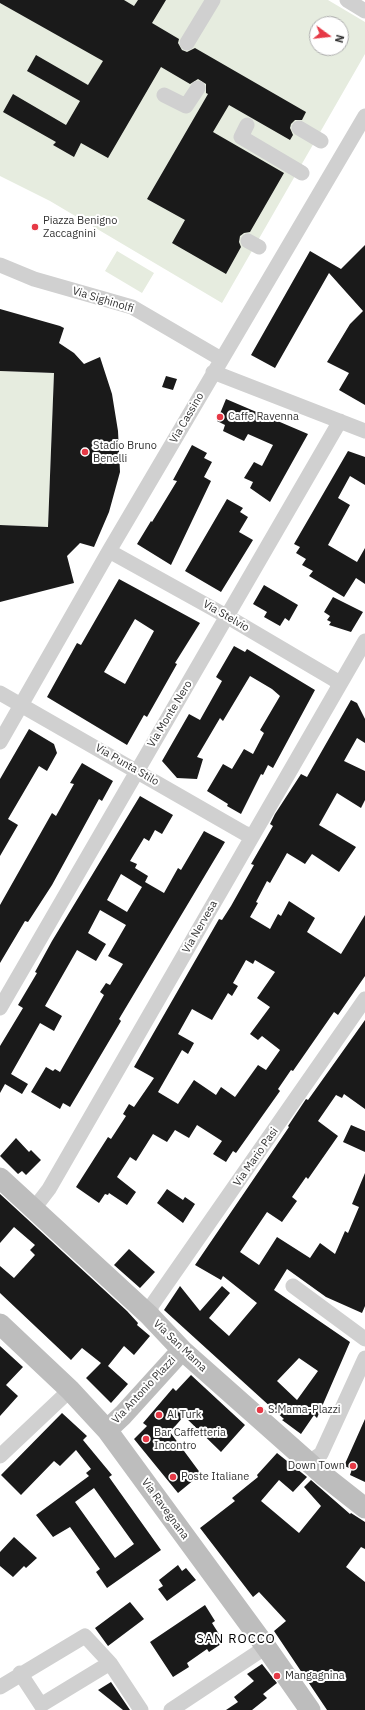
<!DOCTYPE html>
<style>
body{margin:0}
#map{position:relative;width:365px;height:1710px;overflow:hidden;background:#fff;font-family:"IBM Plex Sans",sans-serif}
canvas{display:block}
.north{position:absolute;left:309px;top:16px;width:40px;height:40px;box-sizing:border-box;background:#fff;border:1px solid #adadad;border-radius:50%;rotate:105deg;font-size:11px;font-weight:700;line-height:16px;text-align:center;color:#333}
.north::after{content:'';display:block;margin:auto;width:14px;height:18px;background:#e63946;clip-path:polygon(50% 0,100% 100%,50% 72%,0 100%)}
</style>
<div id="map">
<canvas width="365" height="1710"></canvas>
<div class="north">N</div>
</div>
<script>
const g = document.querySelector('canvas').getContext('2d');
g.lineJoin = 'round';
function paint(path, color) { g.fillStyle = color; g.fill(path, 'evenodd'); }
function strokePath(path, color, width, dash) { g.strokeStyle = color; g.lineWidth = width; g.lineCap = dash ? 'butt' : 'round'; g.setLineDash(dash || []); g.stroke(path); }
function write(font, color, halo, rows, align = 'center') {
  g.font = font + ' "IBM Plex Sans",sans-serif'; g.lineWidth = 4; g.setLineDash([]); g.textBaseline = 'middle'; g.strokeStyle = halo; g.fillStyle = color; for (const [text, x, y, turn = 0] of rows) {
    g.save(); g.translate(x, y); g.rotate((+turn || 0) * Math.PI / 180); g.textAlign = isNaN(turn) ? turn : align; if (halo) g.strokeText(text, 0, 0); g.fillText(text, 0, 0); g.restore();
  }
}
const green = new Path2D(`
 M0 0H328L365 22V54L222 303 50 201 0 176ZM317 24H341V48H317Z
 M117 251 154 273 142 293 105 271Z
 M0 371 54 373 48 527 0 525Z`);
const building = new Path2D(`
 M0 0H124L134 6 138 0H166L152 23 179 39 178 43 182 50 187 52 195 48 306 112 302 120H295L291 124 290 128 293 135 290 140 229 105 213 132 284 173 250 232 244 233 240 236 239 242 241 247 226 274 172 243 185 220 147 199 208 94 206 93V84L198 79 190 84 161 67 108 158 81 143 74 157 53 145 56 142 3 112 13 94 66 125 80 101 27 71 36 55 88 85 103 61 0 3Z
 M365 245V405L339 390 349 373 327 362 350 324 363 311 329 273 275 368 251 355 310 251 341 269Z
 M0 309 60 326 64 328 59 343 74 353 84 364 100 357 112 394 118 431 120 472 109 512 94 547 80 543 67 556 74 583 0 602V525L48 527 54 373 0 371Z
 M166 376 177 379 173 390 162 387Z
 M226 399 308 434 270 502 250 488 253 482 244 478 254 462 262 466 273 445 248 434 244 441 223 431 225 425 217 421Z
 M192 445 207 453 204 458 212 462 204 477 211 481 171 565 137 544 151 521 152 522 177 481 173 480Z
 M348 451 365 457V485L350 476 338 498 350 505 328 545 357 562 365 548V584L356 578 344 597 309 576 313 571 302 565 306 559 296 553 300 547 294 544Z
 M227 499 243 508 240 512 248 517 239 532 253 540 221 592 185 571Z
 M119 579 200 623 175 663 177 664 147 717 144 715 127 745 47 697 77 643 81 645ZM135 619 154 631 125 684 104 672Z
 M264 585 298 605 289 621 285 618 280 626 264 617 267 612 253 604Z
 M333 597 363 612 351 632 329 625 331 622 327 620 330 616 324 612Z
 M234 646 245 652 247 649 315 690 273 768 268 765 263 775 261 774 241 814 227 806 228 804 207 791 223 764 232 769 244 749 253 754 264 733 260 730 280 696 272 689 250 676 223 721 220 718 197 757 203 759 197 779 177 778 162 761 189 714 200 720 222 681 216 677Z
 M351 700 357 703 365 719V743L357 738 344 761 365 771V800L361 808 337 793 319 825 356 847 339 872 312 854 305 864 287 853 270 883 267 881 256 902 258 903 250 917 270 929 278 914 281 916 289 901 315 918 307 932 341 954 365 915V976L338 1015 334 1012 293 1071 291 1070 278 1089 280 1091 236 1153 233 1151 226 1162 213 1154 222 1141 197 1125 189 1138 175 1130 167 1142 153 1134 136 1161 130 1157 117 1177 136 1192 127 1205 109 1193 108 1195 105 1194 99 1203 76 1187 108 1137 111 1139 126 1116 123 1114 129 1104 134 1107 154 1078 134 1067 219 919 222 920 231 906 254 865 251 864 273 826 270 824 275 814 301 774 307 777ZM246 960 253 964 255 960 275 972 257 998 270 1007 250 1034 258 1040 262 1036 280 1050 266 1070 258 1065 235 1097 221 1087 216 1095 194 1080 178 1104 158 1092 182 1050 188 1054 194 1043 178 1034 192 1009 212 1020 228 993 232 996 238 986 233 983Z
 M29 729 54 744 57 753 47 771 39 766 8 819 18 825 0 856V779Z
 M82 763 113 781 102 801 99 799 52 885 28 922 25 921 0 963V905L52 813 56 816 74 784 70 783Z
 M140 796 173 815 162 834 155 830 149 841 144 838 130 861 137 864 135 868 148 876 145 882 164 893 178 868 181 870 204 831 225 842 119 1019 121 1021 70 1107 63 1103 60 1109 31 1092 46 1067 53 1071 55 1069 60 1072 104 995 100 992 106 983 110 985 123 964 108 956 126 925 100 910 88 933 106 944 96 961 77 950 45 1006 62 1016 54 1031 40 1023 11 1074 28 1084 22 1094 5 1084 0 1093V1046L23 1008 18 1005 37 973 35 972 52 941ZM121 874 142 887 127 912 107 900Z
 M365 1020V1109L344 1094 342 1098 336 1095 318 1121 338 1136 308 1179 306 1177 292 1197 297 1201 282 1222 267 1212 240 1252 259 1265 277 1237 310 1258 320 1243 335 1254 345 1231 348 1233 359 1207 352 1204 365 1173V1306L362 1313 326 1297 287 1269 274 1290 350 1342 317 1418 314 1415 301 1434 282 1420 284 1419 164 1310 180 1286 200 1311 222 1286 230 1293 209 1318 229 1336 257 1303 223 1276 221 1280 195 1265 289 1127 288 1126 306 1099 308 1100ZM299 1358 318 1371 297 1400 277 1381Z
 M351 1125 365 1131V1152L343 1142Z
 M16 1138 29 1152 31 1150 41 1160 26 1175 22 1171 18 1174 0 1156Z
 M167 1189 183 1200 185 1197 195 1204 183 1223 157 1203Z
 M0 1194 127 1311 138 1323 137 1325 150 1336 134 1355 124 1346 108 1366 128 1384 111 1403 86 1378 101 1363 82 1348 71 1360 0 1293V1266L14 1278 35 1255 30 1250 35 1245 14 1227 0 1243Z
 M129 1249 155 1272 140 1288 114 1265Z
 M0 1346 23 1367 6 1385 18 1396 0 1416Z
 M191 1375 245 1425 221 1452 184 1416 170 1432 201 1474 178 1493 134 1439 147 1426 143 1423 173 1388 176 1391Z
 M62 1413 87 1436 83 1440 112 1475 109 1477 161 1550 107 1588 96 1572 100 1569 70 1527 53 1537 36 1515 89 1476 86 1473 91 1469 76 1450 60 1466 54 1461 21 1495 1 1475ZM94 1488 134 1544 115 1558 75 1502Z
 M365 1419V1482L350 1475 352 1469 344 1466Z
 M277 1453 307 1477 293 1492 279 1480 261 1501 299 1533 321 1506 304 1487 311 1480 350 1514 351 1513 365 1522V1549L361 1547 346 1567 365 1582V1710H327L274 1631 286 1621 259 1592 253 1597 200 1528 235 1501 232 1498 258 1477 257 1475Z
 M14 1537 37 1558 26 1568 24 1566 13 1577 0 1566V1552Z
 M178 1565 182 1571 186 1568 196 1580 167 1601 158 1589 163 1586 159 1580Z
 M130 1602 144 1619 108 1646 95 1628Z
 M205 1605 215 1621 212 1623 224 1642 209 1652 207 1649 187 1663 189 1667 173 1677 150 1642Z
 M262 1664 277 1683 263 1694 267 1698 252 1710H226L238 1702 234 1697 254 1681 247 1674Z
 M111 1682 130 1710H123L98 1690Z`);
const street = new Path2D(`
 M347 0 365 11
 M187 43 213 0
 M164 95 186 106 198 88
 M247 125 241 137 302 173
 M299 128 321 141
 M248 241 259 247
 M0 265 34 279 132 307 221 359
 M213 372 365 431
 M109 551 228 617 335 680 339 686
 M0 693 244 833 249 835 254 833
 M0 742 109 551 365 116
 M0 1008 340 421
 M30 1207 39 1202 49 1189 365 641
 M293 1286 365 1339
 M149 1315 152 1305 365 999
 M0 1456 70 1390
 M309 1462 321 1454 365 1358
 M20 1673 41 1705 110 1663
 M0 1687 85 1636 110 1663 141 1710
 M171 1710 266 1647`);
const secondary = new Path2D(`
 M0 1178 149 1315 182 1350 323 1475 365 1508
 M0 1324 70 1390 107 1430 266 1647 310 1710
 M107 1430 123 1415 182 1350`);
const markers = [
 [35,227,4,"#e63946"],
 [220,417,4,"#e63946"],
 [85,452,4,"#e63946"],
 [260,1410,4,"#e63946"],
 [159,1415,4,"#e63946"],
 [146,1439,4,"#e63946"],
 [353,1466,4,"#e63946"],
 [173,1477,4,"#e63946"],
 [277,1676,4,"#e63946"]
];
const poiNames = [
 ["Piazza Benigno",43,221],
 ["Zaccagnini",43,234],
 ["Caffe Ravenna",228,417],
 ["Stadio Bruno",93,446],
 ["Benelli",93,459],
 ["S.Mama-Plazzi",268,1410],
 ["Al Turk",167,1415],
 ["Bar Caffetteria",154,1433],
 ["Incontro",154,1446],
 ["Down Town",345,1466,"right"],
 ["Poste Italiane",181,1477],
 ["Mangagnina",285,1676]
];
const streetNames = [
 ["Via Sighinolfi",103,300,17],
 ["Via Cassino",187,418,-60],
 ["Via Stelvio",226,616,30],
 ["Via Monte Nero",170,714,-59],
 ["Via Punta Stilo",127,765,30],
 ["Via Nervesa",200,927,-60],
 ["Via Mario Pasi",256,1157,-55],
 ["Via San Mama",180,1346,44],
 ["Via Antonio Plazzi",144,1390,-47],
 ["Via Ravegnana",165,1509,54]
];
const quarterNames = [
 ["SAN ROCCO",236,1639]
];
paint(green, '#e6ecdf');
paint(building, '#1a1a1a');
strokePath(street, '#d0d0d0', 15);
strokePath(secondary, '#bdbdbd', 21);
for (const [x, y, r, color] of markers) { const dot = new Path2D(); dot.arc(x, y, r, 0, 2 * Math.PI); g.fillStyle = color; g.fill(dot); strokePath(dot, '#fff', 1.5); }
write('11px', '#333', '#fff', poiNames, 'left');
write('11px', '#333', '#fff', streetNames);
g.letterSpacing = '1px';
write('13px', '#000', '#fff', quarterNames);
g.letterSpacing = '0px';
</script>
